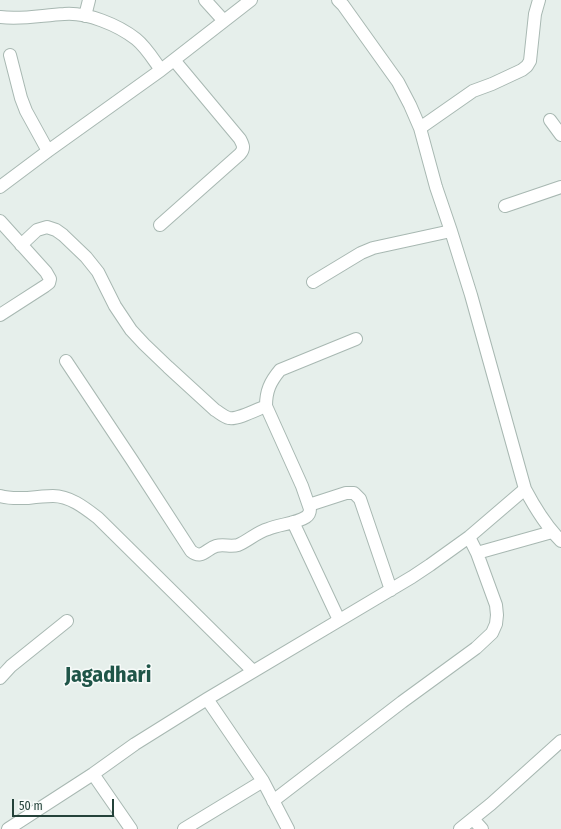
<!DOCTYPE html>
<style>
body{margin:0}
#map{position:relative;width:561px;height:829px;overflow:hidden;background:#e6efeb;font-family:"Fira Sans Condensed",sans-serif}
canvas{display:block}
.scale{position:absolute;left:12px;top:799px;width:102px;height:18px;box-sizing:border-box;border:2px solid #24423a;border-top:0;padding-left:5px;font-size:12px;line-height:14px;white-space:nowrap;color:#24423a;-webkit-text-stroke:3px #f7fbf9;paint-order:stroke}
</style>
<div id="map">
<canvas width="561" height="829"></canvas>
<div class="scale">50 m</div>
</div>
<script>
const g = document.querySelector('canvas').getContext('2d');
g.lineJoin = 'round';
function strokePath(path, color, width, dash) { g.strokeStyle = color; g.lineWidth = width; g.lineCap = dash ? 'butt' : 'round'; g.setLineDash(dash || []); g.stroke(path); }
function write(font, color, halo, rows, align = 'center') {
  g.font = font + ' "Fira Sans Condensed",sans-serif'; g.lineWidth = 3; g.setLineDash([]); g.textBaseline = 'middle'; g.strokeStyle = halo; g.fillStyle = color; for (const [text, x, y, turn = 0] of rows) {
    g.save(); g.translate(x, y); g.rotate((+turn || 0) * Math.PI / 180); g.textAlign = isNaN(turn) ? turn : align; if (halo) g.strokeText(text, 0, 0); g.fillText(text, 0, 0); g.restore();
  }
}
const minor = new Path2D(`
 M205 0 224 21
 M338 0 343 5 398 82 410 105 420 128 436 187 451 231 471 295 525 489C535 508 546 526 561 541
 M85 16 89 0
 M0 17C22 20 43 15 64 14 87 12 118 25 136 39 146 47 153 59 161 70
 M10 55 21 98 26 111 48 151
 M550 120 561 135
 M420 128 473 91 492 84 522 70 527 66 530 61 535 14 539 0
 M0 187 48 151 161 70 251 0
 M505 206 561 187
 M0 221 46 272 50 279 49 283 45 286 0 315
 M160 225 240 154C245 148 243 145 240 139L174 60
 M21 245 37 230 47 227 56 230 63 235 86 257 98 272 115 306 131 330 144 344 168 367 215 410C220 413 224 417 229 418 237 420 258 409 266 406
 M313 282 361 253 373 248 451 231
 M66 361 132 460 191 551C202 560 206 549 216 546 223 544 231 547 238 545 248 541 257 532 268 529 280 524 295 524 306 517 309 515 310 513 310 509L302 486 266 406C266 391 270 382 280 370L356 339
 M0 496C9 499 19 498 28 498 36 497 45 496 53 496 70 496 85 508 98 518L253 671
 M309 505 346 493H354L360 499 391 590
 M293 522 339 620
 M477 553 552 532
 M0 678 11 666 67 621
 M207 699 263 781 288 829
 M93 774 131 829
 M273 801 402 702 476 648 492 633 496 624 497 615 496 605 477 553 469 537
 M473 819 482 829
 M8 829 93 774 135 744 207 699 412 577 430 565 469 537 525 489
 M184 829 263 781
 M460 829 491 804 561 741`);
const townNames = [
 ["Jagadhari",108,676]
];
strokePath(minor, '#a8b8b2', 14);
strokePath(minor, '#fff', 12);
write('bold 22px', '#1f5548', '#f7fbf9', townNames);
</script>
